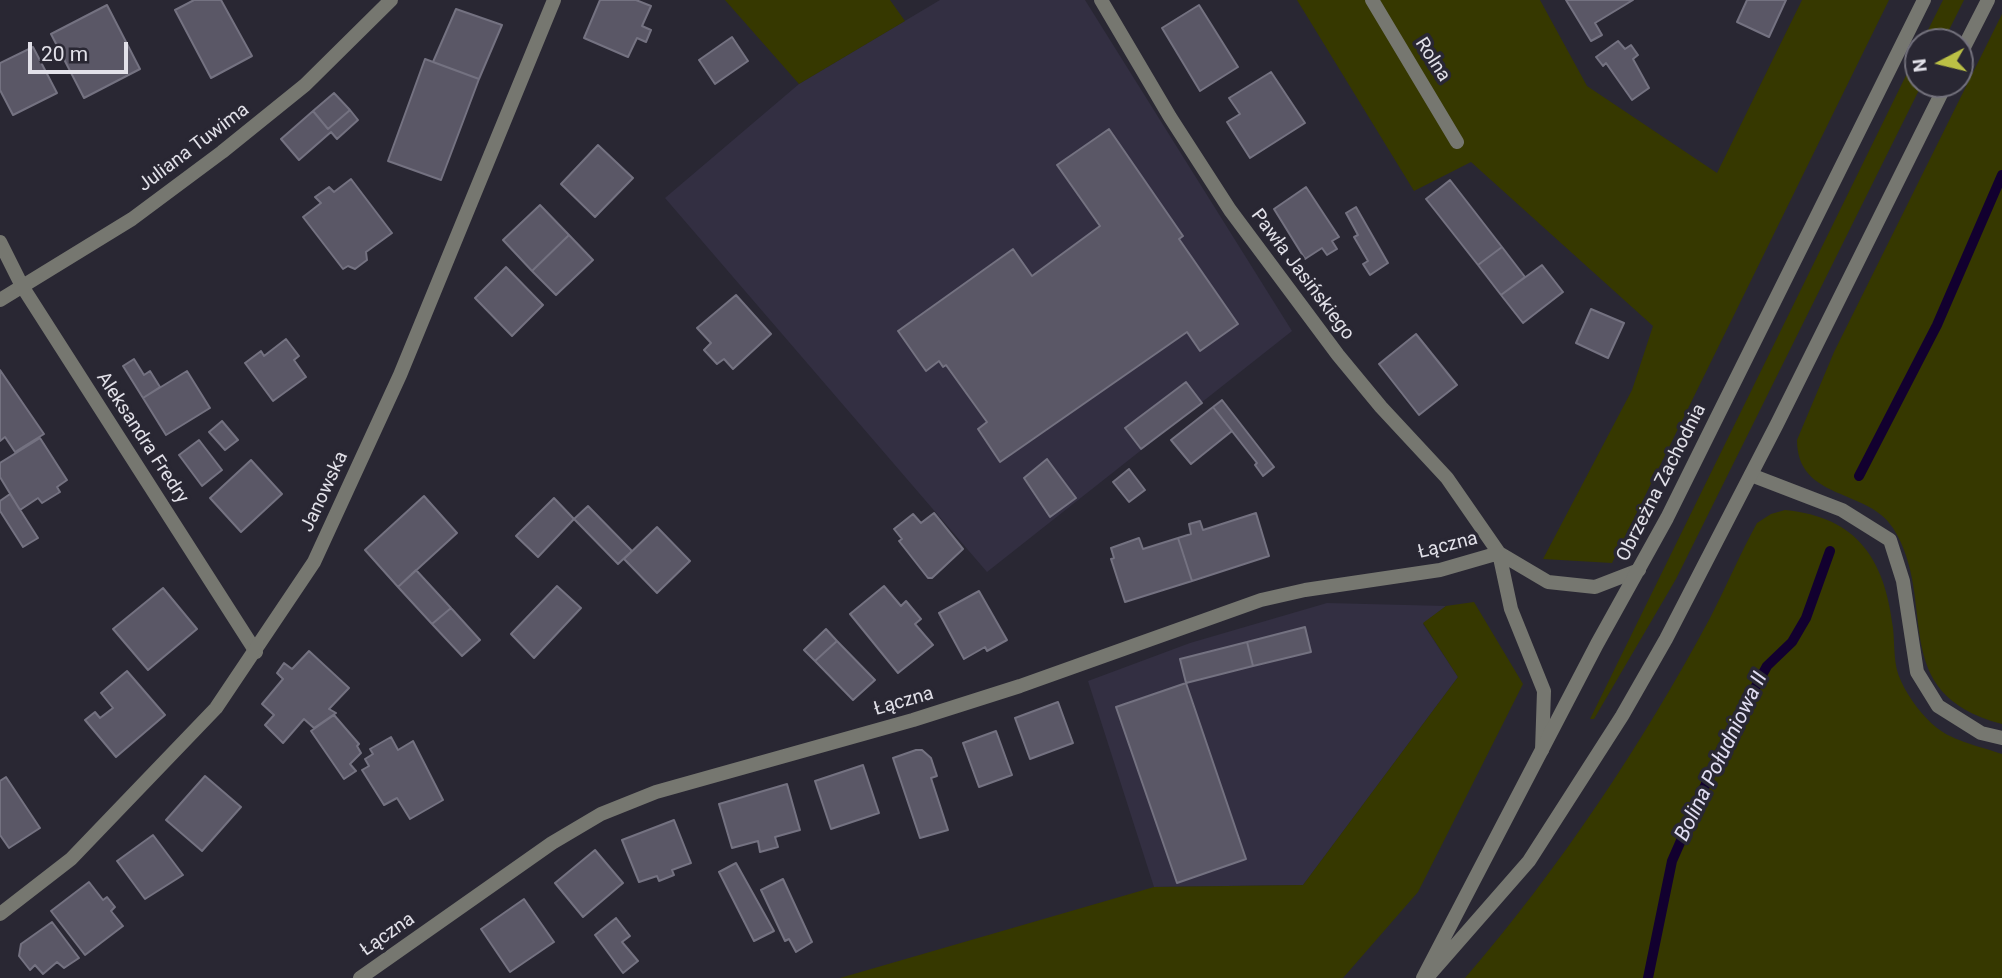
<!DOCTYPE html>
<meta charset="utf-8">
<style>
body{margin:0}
#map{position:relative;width:2002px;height:978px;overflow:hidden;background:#292733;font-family:Roboto,sans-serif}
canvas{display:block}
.north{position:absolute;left:1904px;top:28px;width:70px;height:70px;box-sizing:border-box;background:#292733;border:2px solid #73717c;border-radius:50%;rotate:263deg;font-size:19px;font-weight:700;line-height:28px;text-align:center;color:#e2e1e9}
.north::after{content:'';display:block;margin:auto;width:24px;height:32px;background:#bbc045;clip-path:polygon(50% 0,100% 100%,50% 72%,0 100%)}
.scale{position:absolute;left:28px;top:42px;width:100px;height:32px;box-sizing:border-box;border:4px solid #e2e1e9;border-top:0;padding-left:9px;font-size:21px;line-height:24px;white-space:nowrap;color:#e2e1e9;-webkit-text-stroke:5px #292733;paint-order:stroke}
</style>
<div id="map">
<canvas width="2002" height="978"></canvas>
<div class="north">N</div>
<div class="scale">20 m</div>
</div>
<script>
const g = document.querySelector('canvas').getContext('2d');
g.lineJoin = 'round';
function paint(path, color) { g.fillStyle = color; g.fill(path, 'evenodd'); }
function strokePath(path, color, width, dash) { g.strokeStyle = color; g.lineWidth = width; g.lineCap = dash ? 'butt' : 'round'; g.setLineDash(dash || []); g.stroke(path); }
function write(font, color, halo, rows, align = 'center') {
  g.font = font + ' Roboto,sans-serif'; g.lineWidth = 7; g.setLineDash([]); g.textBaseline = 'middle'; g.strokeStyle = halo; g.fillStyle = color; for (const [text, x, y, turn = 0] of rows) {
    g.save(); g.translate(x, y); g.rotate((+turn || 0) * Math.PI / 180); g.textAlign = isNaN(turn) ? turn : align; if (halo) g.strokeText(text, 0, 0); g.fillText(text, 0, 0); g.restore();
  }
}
const built = new Path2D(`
 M940 0H1085L1292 331 987 572 665 198 799 84Z
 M1327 603 1446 606 1423 624 1458 677 1303 885 1154 887 1088 681 1190 643Z`);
const green = new Path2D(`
 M725 0H890L905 21 799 84Z
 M1297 0H1540L1587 86 1717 173 1802 0H1889L1612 563 1543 559 1632 390 1653 326 1471 162 1414 191Z
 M1943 0H1964L1943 42H1922Z
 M2002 14V724C1884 693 1940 602 1893 528 1868 488 1797 501 1797 440L1834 352Z
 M1918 51V84H1922L1676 579 1594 719H1590Z
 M1785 510C1858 517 1885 560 1893 628 1895 646 1893 665 1901 681 1908 697 1923 717 1937 728 1953 741 1982 747 2002 754V978H1465C1559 869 1642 745 1710 618 1726 587 1740 554 1757 523L1771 514Z
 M1474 602 1523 684 1418 892 1343 978H840L1154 887 1303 885 1458 677 1423 623 1446 606Z`);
const stream = new Path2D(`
 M1859 476 1937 325 2002 175
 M1648 978 1672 861 1719 754 1767 666 1792 642 1806 618 1830 551`);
const building = new Path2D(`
 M194 0H221L252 56 211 78 175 10Z
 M600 0H636L651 6 642 26 651 30 646 42 637 38 628 57 584 38Z
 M1566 0H1633L1595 23 1602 35 1591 41Z
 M1747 0H1786L1769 37 1737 22Z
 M107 5 140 69 84 98 51 34Z
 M1199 5 1238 67 1200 91 1162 28Z
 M456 9 502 25 479 79 433 62Z
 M732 37 748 61 715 84 699 60Z
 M1618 41 1625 49 1631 45 1638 55 1633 59 1649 88 1632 100 1606 63 1603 66 1596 57Z
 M33 47 57 93 13 115 0 90V63Z
 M425 59 479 79 441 180 388 161Z
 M1271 72 1305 123 1250 158 1227 122 1240 114 1229 98Z
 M334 93 350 110 328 129 313 111Z
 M350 110 358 120 337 139 331 132 299 160 281 139 313 111 328 129Z
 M1109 129 1183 236 1179 239 1238 324 1200 351 1187 332 1000 462 978 429 987 422 946 365 943 367 939 361 926 371 898 331 1013 249 1032 276 1100 226 1057 165Z
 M598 145 633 178 595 217 561 184Z
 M351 179 392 233 366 252 367 260 355 269 348 266 343 269 303 217 321 203 315 197 329 187 334 192Z
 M1450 180 1502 247 1478 265 1426 199Z
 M1306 187 1339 237 1332 241 1337 249 1327 255 1322 248 1305 259 1274 209Z
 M540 205 569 235 532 271 503 240Z
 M1356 207 1388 263 1370 275 1363 264 1368 261 1354 237 1358 235 1346 213Z
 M569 235 593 260 556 295 532 271Z
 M1502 247 1525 277 1501 295 1478 265Z
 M1542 265 1563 292 1523 323 1501 295Z
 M506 267 543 305 512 336 475 298Z
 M736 295 771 334 733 369 724 359 717 364 704 350 711 343 697 328Z
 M1591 309 1624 323 1608 358 1576 343Z
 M1416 334 1457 385 1419 415 1379 364Z
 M286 339 299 356 294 360 306 377 273 401 245 363 261 351 264 356Z
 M134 359 144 375 150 371 160 387 143 398 123 366Z
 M0 370 44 434 15 452 5 437 0 441Z
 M187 371 210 408 166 435 143 398Z
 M1186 382 1202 403 1141 449 1125 428Z
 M1222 400 1274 467 1263 476 1255 465 1257 463 1213 407Z
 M1213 407 1232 431 1191 464 1171 440Z
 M222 421 238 440 225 450 209 432Z
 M40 438 67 480 57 487 60 492 42 503 38 498 20 510 0 477V463Z
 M199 440 222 470 202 486 179 455Z
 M1047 459 1076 498 1050 517 1024 478Z
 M251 460 282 494 241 532 210 498Z
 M1129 469 1145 490 1129 502 1113 482Z
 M10 494 38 538 23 547 0 511V501Z
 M424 496 457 533 398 587 365 550Z
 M554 498 574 519 538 557 516 536Z
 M588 506 632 551 618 564 574 519Z
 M934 513 963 549 932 578H928L899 541 902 539 894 529 913 514 921 523Z
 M1256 513 1269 556 1192 581 1178 538 1191 534 1189 524 1200 521 1203 530Z
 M657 527 690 561 657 593 624 559Z
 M1139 538 1143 549 1178 538 1192 581 1125 602 1111 559 1114 558 1111 548Z
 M416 570 451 608 432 624 398 587Z
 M557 586 581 608 534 658 511 634Z
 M884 586 901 606 906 601 921 619 915 624 933 645 898 673 850 614Z
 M163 588 197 629 148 670 113 629Z
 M979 591 1007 640 987 651 985 647 964 659 939 613Z
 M451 608 480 640 462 656 432 624Z
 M1305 627 1311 652 1253 666 1247 642Z
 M826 629 837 641 815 661 804 650Z
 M837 641 875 680 853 700 815 661Z
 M1247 642 1253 666 1186 683 1180 659Z
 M309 651 349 688 329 709 336 713 314 728 304 719 283 743 265 725 274 715 262 704 283 679 277 673 284 663 292 669Z
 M127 671 165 715 116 757 85 720 95 712 100 718 113 708 101 693Z
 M1186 683 1246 859 1177 883 1116 707Z
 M1058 702 1073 743 1030 759 1015 718Z
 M334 715 359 744 357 746 361 753 350 764 356 771 344 779 311 731Z
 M996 731 1012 775 979 787 963 743Z
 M391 737 398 750 413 741 443 800 410 819 397 798 384 805 362 770 369 766 365 759 373 754 370 749Z
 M916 750H922L931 758 937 776 931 778 948 830 920 838 893 758Z
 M863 765 879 813 831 829 815 781Z
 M205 776 241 807 202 851 166 820Z
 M6 777 40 828 9 848 0 835V781Z
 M787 784 800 830 775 837 778 847 760 852 758 841 732 848 719 804Z
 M674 820 691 863 672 870 674 875 659 881 657 876 639 882 622 840Z
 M153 835 183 875 145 899 117 861Z
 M595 850 623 883 583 917 555 883Z
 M736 863 774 931 754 941 719 872Z
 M783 879 812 942 796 952 789 939 785 941 761 890Z
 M89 882 103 900 107 897 115 907 111 911 123 926 85 955 51 911Z
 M524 899 554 942 510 972 481 929Z
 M616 918 630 936 622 942 638 961 623 973 595 935Z
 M52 922 79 958 64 968 57 962 43 974 35 965 30 970 19 956 21 944Z`);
const service = new Path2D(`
 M1751 475 1842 510 1890 540 1903 581 1917 672 1938 706 1981 733 2002 738`);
const minor = new Path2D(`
 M1101 0 1170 117 1230 210 1338 355 1381 407 1447 478 1499 553 1511 609 1544 691 1542 750
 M1372 0 1457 142
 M0 242 22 286 256 652
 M0 300 132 219 222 152 305 85 391 0
 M1499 553 1548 582 1595 587 1639 570
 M360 978 552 843 601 814 656 792 913 720 1020 686 1261 600 1305 590 1440 570 1499 553`);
const tertiary = new Path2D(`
 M1960 55 1988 0
 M0 914 71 859 216 708 314 562 400 375 554 0
 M1431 973 1529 861 1622 716 1666 639 1777 424 1946 84
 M1423 978 1597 644 1667 518 1924 0`);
const streetNames = [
 ["Rolna",1432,60,57],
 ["Juliana Tuwima",194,148,-37],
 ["Pawła Jasińskiego",1302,275,53],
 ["Aleksandra Fredry",142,438,57],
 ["Obrzeżna Zachodnia",1662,483,-63],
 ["Janowska",325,492,-65],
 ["Łączna",1448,546,-14],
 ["Łączna",904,702,-16],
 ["Łączna",388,935,-35]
];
const waterNames = [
 ["Bolina Południowa II",1722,757,-64]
];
paint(built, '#332f42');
paint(green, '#363800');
strokePath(stream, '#12002f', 10);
paint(building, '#5a5766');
strokePath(building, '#747281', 2);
strokePath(service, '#767770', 14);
strokePath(minor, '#767770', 14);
strokePath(tertiary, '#767770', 14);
write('19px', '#e2e1e9', '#292733', streetNames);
write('italic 21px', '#e2def3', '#292733', waterNames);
</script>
